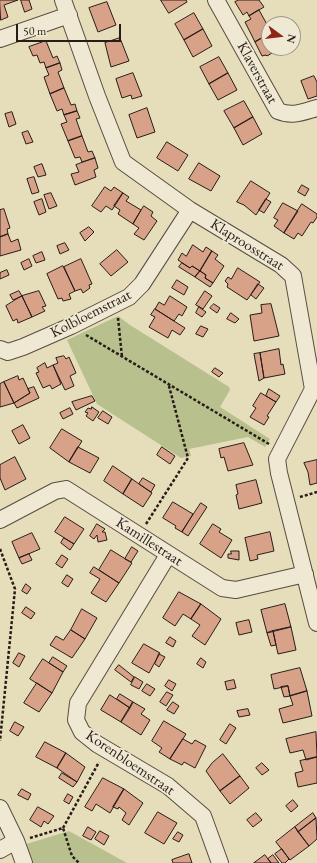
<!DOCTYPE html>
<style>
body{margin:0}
#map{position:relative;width:317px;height:863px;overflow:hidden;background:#e6ddbb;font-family:"EB Garamond",serif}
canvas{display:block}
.north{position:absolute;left:261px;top:16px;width:40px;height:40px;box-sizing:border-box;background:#efe9d3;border:1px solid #a09788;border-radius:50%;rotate:105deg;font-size:11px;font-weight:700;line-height:16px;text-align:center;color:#291c18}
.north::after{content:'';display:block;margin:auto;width:14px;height:18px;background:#8f2418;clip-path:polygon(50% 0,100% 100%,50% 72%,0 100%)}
.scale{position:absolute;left:16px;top:24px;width:105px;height:18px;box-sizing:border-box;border:2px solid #291c18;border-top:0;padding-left:5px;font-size:12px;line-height:14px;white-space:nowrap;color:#291c18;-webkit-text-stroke:3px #efe9d3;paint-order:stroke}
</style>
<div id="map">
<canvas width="317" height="863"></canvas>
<div class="north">N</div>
<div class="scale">50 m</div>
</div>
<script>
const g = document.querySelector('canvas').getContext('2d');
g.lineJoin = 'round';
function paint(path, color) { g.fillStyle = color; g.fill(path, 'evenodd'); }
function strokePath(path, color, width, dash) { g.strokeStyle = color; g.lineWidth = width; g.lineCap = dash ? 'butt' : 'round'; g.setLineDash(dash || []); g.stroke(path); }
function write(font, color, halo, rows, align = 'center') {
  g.font = font + ' "EB Garamond",serif'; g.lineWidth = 3.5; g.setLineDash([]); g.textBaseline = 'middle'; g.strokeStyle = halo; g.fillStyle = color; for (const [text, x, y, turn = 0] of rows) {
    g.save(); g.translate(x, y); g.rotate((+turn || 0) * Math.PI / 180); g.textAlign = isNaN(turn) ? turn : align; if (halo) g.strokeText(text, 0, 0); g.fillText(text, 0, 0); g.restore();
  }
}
const green = new Path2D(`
 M118 316 130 325 229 387 230 390 220 407 270 439 265 447 248 437 189 449 191 456 181 458 97 404 67 340Z
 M69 831 127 863H31L23 845Z`);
const building = new Path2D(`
 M0 0H18L4 5 8 17 1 20Z
 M21 0H29L32 9 25 12Z
 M161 0H186L187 2 169 13Z
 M239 0H259L264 7 249 16 247 12 243 15 235 2Z
 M107 2 116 25 98 32 89 8Z
 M259 10 269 28V34L255 42 245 22 251 19 249 16Z
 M194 13 203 29 184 40 175 24Z
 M203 29 212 46 193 57 184 40Z
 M269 34V48L279 49 267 56 266 55 262 56 255 42Z
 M120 38 129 61 111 67 105 43Z
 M46 41 53 58 57 56 60 63 46 68 44 62 40 63 37 55 33 56 29 47Z
 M219 57 228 73 209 84 200 67Z
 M60 63 62 70 58 72 64 88 50 94 44 77 49 75 46 68Z
 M133 73 142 96 132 99 131 95 122 98 116 79Z
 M228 73 237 90 218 100 209 84Z
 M314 76 317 82V96L308 99 301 81Z
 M64 88 71 105 75 104 77 111 64 115 62 109 57 111 50 94Z
 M244 101 253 117 234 128 224 111Z
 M147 108 155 132 137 138 129 115Z
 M77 111 80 118 76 119 82 136 68 141 61 124 67 122 64 115Z
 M12 112 16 124 9 127 5 114Z
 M253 117 262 134 243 145 234 128Z
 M28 131 33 142 26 144 22 133Z
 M82 136 88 152 92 151 95 158 82 162 80 157 75 158 68 141Z
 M167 142 188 155 178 171 157 158Z
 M95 158 98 168 94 170 96 177 75 185 71 174 79 172 76 165Z
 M199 163 220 176 211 191 189 179Z
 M42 164 46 175 38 177 34 167Z
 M34 177 39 192 32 194 27 179Z
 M251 181 270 193 256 215 244 205 237 202Z
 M302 185 309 189 305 196 298 192Z
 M105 187 111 191 114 187 123 193 112 210 106 206 101 212 92 206Z
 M51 193 57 206 49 209 44 195Z
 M123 193 129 197 126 201 141 210 133 224 118 214 120 210 114 206Z
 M42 199 46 212 39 215 34 202Z
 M266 199 271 202 264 213 259 210Z
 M283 203 298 211 284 233 274 226 278 220 274 218Z
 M302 204 317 214V217L313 223 311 222 302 236 298 233 294 239 284 233Z
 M144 206 153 212 151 216 157 221 144 240 134 234 139 228 133 224Z
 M4 209 10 228 7 229 8 234 0 237V210Z
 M89 227 94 232 85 241 80 233Z
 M8 234 11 242 18 239 21 250 0 256V237Z
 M65 243 69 250 60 254 57 246Z
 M193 245 203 252 206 247 212 251 200 271 192 266 190 268 178 260 182 253 186 256Z
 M117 250 128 262 111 276 100 264Z
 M212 251 218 255 215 259 224 266 213 283 205 278 206 275 200 271Z
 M42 252 45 260 36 263 33 256Z
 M29 259 32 266 24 270 21 263Z
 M81 259 92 284 89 285 90 288 83 293 81 289 75 291 64 267Z
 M182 263 190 268 192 266 200 271 195 277 179 267Z
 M63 266 75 291 69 294 71 299 63 301 62 298 58 299 47 274Z
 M238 268 260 282 247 300 227 287 228 284 225 281 228 277 231 279Z
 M7 270 9 275 0 279V273Z
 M200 271 206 275 205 278 213 283 210 287 195 277Z
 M177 280 188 287 184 295 172 288Z
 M258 284 264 288 256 299 251 295Z
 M19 291 22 296 13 300 10 295Z
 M39 291 46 306 42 307 45 311 32 317 22 296Z
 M205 291 212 296 203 309 196 305Z
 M22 296 32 317 18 323 17 319 13 321 6 306Z
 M170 296 187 307 182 316 179 314 174 321 155 309 159 302 164 305Z
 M214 304 220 308 217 313 210 308Z
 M271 304 279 336 254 341 250 315 262 313 261 305Z
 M199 307 206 312 202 317 196 313Z
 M155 309 185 328 180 335 172 330 168 338 149 327 155 317 151 315Z
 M231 313 239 319 235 323 227 319Z
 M201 326 208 329 203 337 196 334Z
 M279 349 281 365 283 364 285 374 264 378 260 353Z
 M260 353 264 378 259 381 254 354Z
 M64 356 66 359 69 357 76 373 70 376 74 386 65 390 53 365 58 363 56 358Z
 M45 363 47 368 53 365 61 384 52 389 50 385 43 388 36 373 39 372 37 368Z
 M215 368 223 373 219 377 212 372Z
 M18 376 19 380 23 378 30 393 14 403 4 382Z
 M4 382 14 403 0 407V384Z
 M34 387 39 398 17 408 14 403 30 393 28 389Z
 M269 389 280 396 276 402 266 396Z
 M261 393 276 402 267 416 269 417 264 425 250 417 256 408 253 406Z
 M92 396 95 401 76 410 72 402Z
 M92 407 99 412 93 421 86 416 88 413 85 412 88 408 91 409Z
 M70 408 73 414 63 419 60 413Z
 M103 411 112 417 108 424 98 418Z
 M23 425 30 438 19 444 12 431Z
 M62 429 82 441 69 462 50 448Z
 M244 443 253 465 228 471 224 457 221 458 219 449Z
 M78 447 99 458 90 473 69 462Z
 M162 447 175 456 170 464 157 455Z
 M15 457 26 479 5 490 0 478V465Z
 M317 460V483L310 485 308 472 304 463Z
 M113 466 132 479 123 494 104 481Z
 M143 478 155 485 151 492 139 484Z
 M132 479 152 493 143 507 123 494Z
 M256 480 262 503 239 509 236 495 238 494 236 485Z
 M173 502 193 514 182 532 175 528 176 526 163 518Z
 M201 503 207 507 188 536 182 532Z
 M65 517 84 529 74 544 55 532Z
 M97 524 105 529 102 532H105L107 540 98 542 97 535 94 539 90 536Z
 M213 524 221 529 219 532 232 540 221 558 200 544Z
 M270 532 274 551 257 555 258 559 250 561 245 538Z
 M32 533 40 549 19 558 12 542Z
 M64 538 74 544 70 550 61 543Z
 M132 547 138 551 131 562 125 559Z
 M111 550 132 563 119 583 99 570Z
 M231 551H239V560L228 558V554H231Z
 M29 554 32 560 22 564 19 558Z
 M62 555 68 559 62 568 56 564Z
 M94 567 119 583 106 602 91 593 100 579 90 573Z
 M67 575 73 579 68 587 62 583Z
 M26 584 31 588 27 594 22 591Z
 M179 592 201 604 191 619 183 614 175 626 163 618Z
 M201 604 221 619 205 645 192 636 200 625 191 619Z
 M285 604 291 627 267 633 261 610Z
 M26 607 35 613 31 619 22 613Z
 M82 609 97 618 85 639 71 630Z
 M249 620 252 632 239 635 236 623Z
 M291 627 296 650 278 654 273 631Z
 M71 630 85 639 72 658 50 645 56 636 63 640Z
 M273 631 276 645 271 646 267 633Z
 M170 637 176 641 173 647 166 643Z
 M144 644 160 653 149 673 132 663Z
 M19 653 25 656 19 667 13 663Z
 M159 654 165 657 159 667 155 664Z
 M53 657 67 666 63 672 49 663Z
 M201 658 206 662 203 668 197 664Z
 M43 659 63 672 52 693 30 679Z
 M119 665 134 677 131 682 115 670Z
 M300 668 307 691 290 696 288 686 274 689 271 675Z
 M135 677 143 682 139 689 131 685Z
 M169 680 176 684 172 691 165 686Z
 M234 680 236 688 227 690 225 682Z
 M37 683 52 693 39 712 24 703Z
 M147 684 155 689 150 696 142 691Z
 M288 686 290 696 284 697 281 687Z
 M307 691 312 716 283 723 279 709 293 705 290 696Z
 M167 692 173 695 166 706 160 702Z
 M120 694 133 702 130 708 117 699Z
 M110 695 130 708 121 722 101 710Z
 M133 702 145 709 141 714 150 720 141 735 121 722Z
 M173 702 179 706 174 714 167 710Z
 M248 709 250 715 239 717 237 711Z
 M164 721 186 734 170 759 159 752 162 748 152 741Z
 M15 722 24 727 18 736 10 731Z
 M230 724 236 728 226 744 220 740Z
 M316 732 317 757 306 760 303 750 290 753 286 739Z
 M183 739 192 744 195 740 206 746 195 768 184 762 182 765 170 759Z
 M45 742 66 753 57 768 36 757Z
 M66 753 85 767 77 782 57 768Z
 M223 754 240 776 220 791 206 771 212 763Z
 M317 757V783L298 787 295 773 303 771 300 761Z
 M262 763 269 770 262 775 256 768Z
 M62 773 77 782 73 787 59 778Z
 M240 776 249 788 230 804 220 791Z
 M103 778 124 789 110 813 96 804 92 811 85 807Z
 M22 789 31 794 28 800 18 795Z
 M124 789 143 803 129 825 122 820 126 813 119 807 118 809 113 807Z
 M68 794 73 797 69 804 64 801Z
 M293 800 298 806 291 812 286 806Z
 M38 807 54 816 48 824 44 821 41 827 30 820Z
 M158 812 177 823 164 844 145 833Z
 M256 813 262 820 253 827 247 820Z
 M313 813 316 818 298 832 295 827Z
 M316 818 317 839 309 846 298 832Z
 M88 827 96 832 91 840 83 836Z
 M295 827 309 846 290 860 276 842Z
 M100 831 109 836 104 845 95 839Z
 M178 832 183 835 179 842 173 839Z
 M282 849 289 859 285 863H282L275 854Z
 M189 854 192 863H173L172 860Z
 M265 855 271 863H254Z
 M273 855 279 863H271L268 859Z`);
const path = new Path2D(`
 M118 318 122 357
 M86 335 269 444
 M300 497 317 492
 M146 524 188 458 169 386
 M0 549 15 589 0 741
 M63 828 99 762
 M30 838 63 828 72 856 79 863`);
const minor = new Path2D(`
 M63 0 97 96 123 162 190 210 281 265 293 276 313 389 277 459 279 473 317 623
 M216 0 278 111C292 117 303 112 317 108
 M0 39 69 15
 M0 349 8 352 23 347 71 326 129 297 142 284 190 210
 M0 520 55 491 66 489 222 588 236 590 305 574
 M168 555 78 703 76 720 82 732 97 744 168 786 203 816 220 863
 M0 808 16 841 24 863
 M0 850 16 841`);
const streetNames = [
 ["Klaverstraat",257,73,61],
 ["Klaproosstraat",247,245,32],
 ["Kolbloemstraat",91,314,-27],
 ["Kamillestraat",149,542,33],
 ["Korenbloemstraat",130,763,34]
];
paint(green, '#b8c08e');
paint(building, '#d7a287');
strokePath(building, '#291c18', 1);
strokePath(minor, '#584c41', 18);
strokePath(path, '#291c18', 2.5, [3, 2]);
strokePath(minor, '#efe9d3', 16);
write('15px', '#291c18', '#efe9d3', streetNames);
</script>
